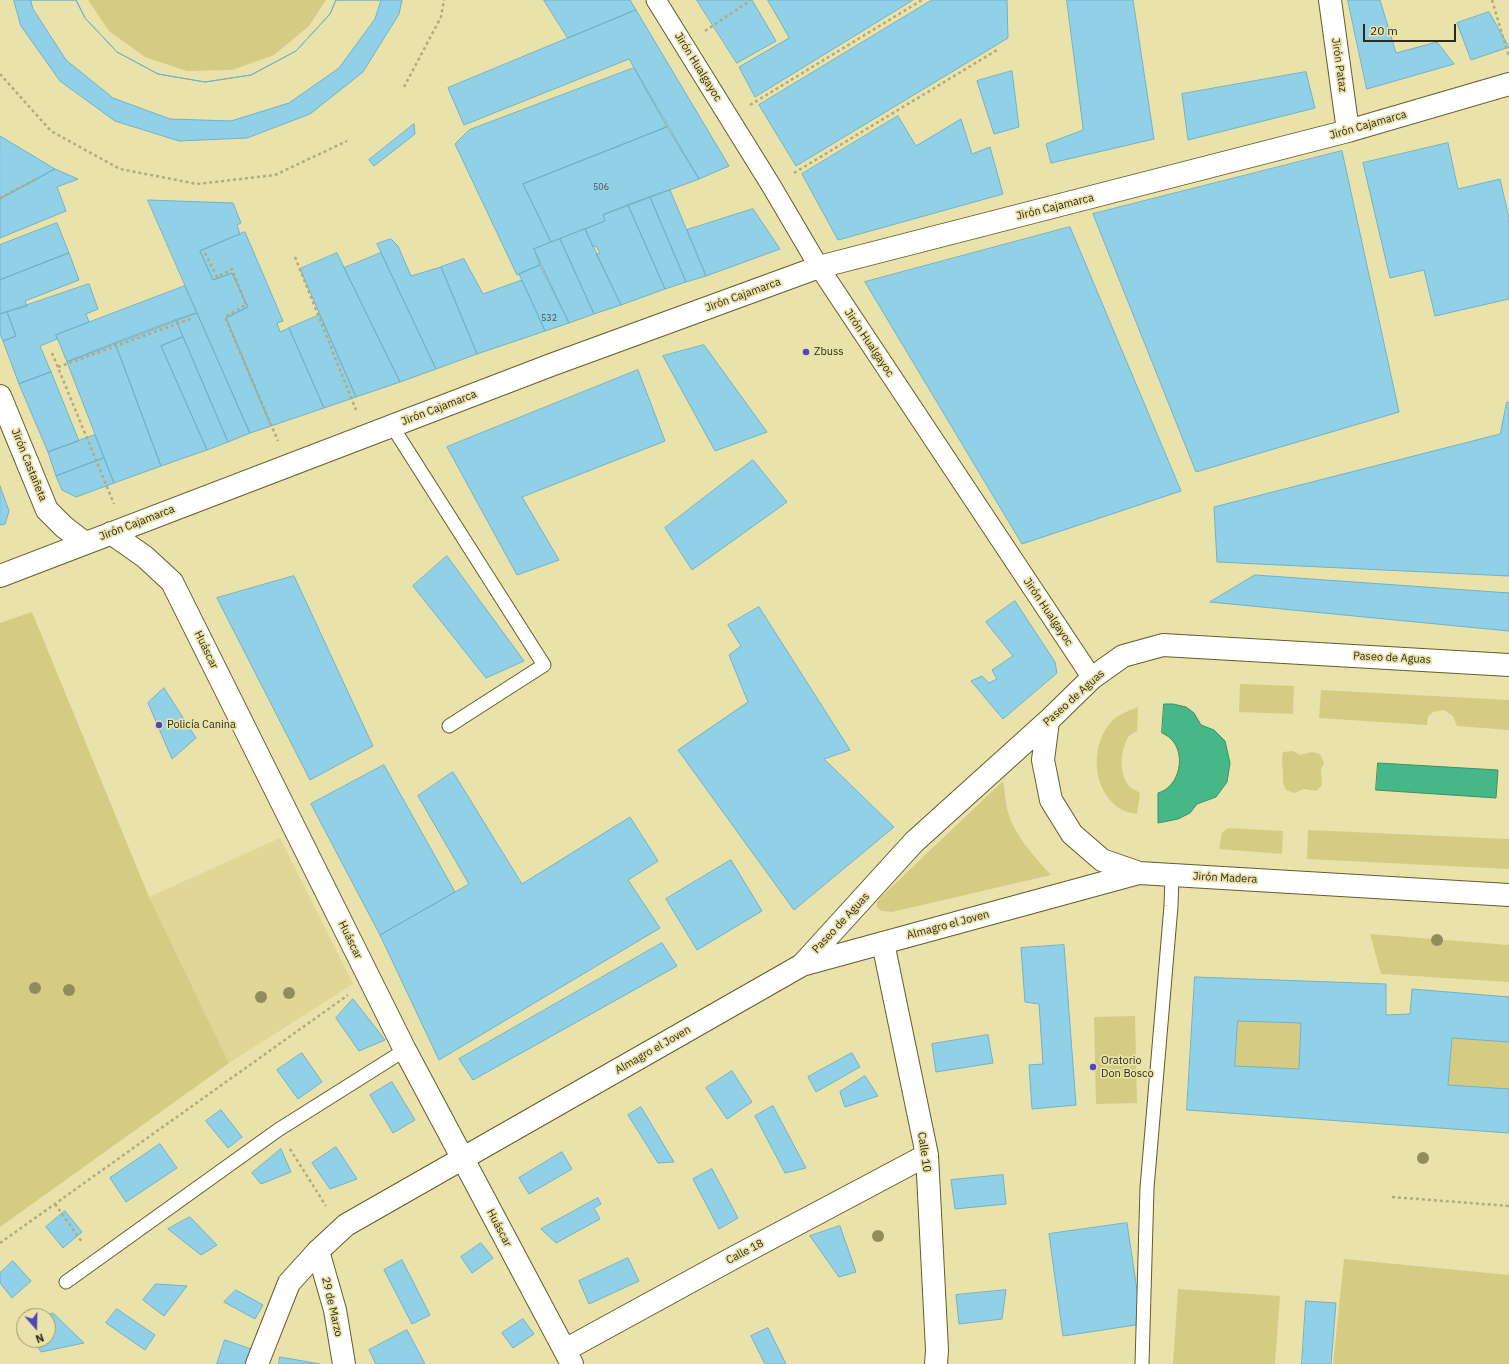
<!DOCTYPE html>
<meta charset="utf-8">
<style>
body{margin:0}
#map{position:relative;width:1509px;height:1364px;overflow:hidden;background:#e9e2ab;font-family:"IBM Plex Sans",sans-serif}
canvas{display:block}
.north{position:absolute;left:16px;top:1308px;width:40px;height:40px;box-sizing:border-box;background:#e9e2ab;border:1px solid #9f996f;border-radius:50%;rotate:160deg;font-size:11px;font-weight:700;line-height:16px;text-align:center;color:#2f2c16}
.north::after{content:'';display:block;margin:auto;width:14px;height:18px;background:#5246bd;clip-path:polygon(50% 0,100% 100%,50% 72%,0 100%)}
.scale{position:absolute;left:1363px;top:24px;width:93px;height:18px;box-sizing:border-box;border:2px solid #2f2c16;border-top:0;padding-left:5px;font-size:12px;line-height:14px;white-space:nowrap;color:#2f2c16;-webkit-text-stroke:3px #e9e2ab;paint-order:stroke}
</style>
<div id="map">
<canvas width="1509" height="1364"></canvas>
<div class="north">N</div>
<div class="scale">20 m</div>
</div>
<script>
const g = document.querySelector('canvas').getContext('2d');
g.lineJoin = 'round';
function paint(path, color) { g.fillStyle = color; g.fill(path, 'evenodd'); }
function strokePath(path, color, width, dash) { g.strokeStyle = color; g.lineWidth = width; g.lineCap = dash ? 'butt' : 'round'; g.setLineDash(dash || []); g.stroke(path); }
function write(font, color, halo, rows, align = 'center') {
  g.font = font + ' "IBM Plex Sans",sans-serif'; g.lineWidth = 3.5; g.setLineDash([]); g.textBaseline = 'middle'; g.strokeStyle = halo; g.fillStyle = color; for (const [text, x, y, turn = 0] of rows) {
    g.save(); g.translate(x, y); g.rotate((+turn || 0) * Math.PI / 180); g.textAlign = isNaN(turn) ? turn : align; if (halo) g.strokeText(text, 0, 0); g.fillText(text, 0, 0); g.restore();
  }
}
const built = new Path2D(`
 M280 838 353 984 229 1063 149 897Z`);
const green = new Path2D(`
 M88 0H326L309 26 274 55 232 70 187 71 145 57 109 31Z
 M32 612 149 897 229 1063 0 1227V623Z
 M1240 684 1294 686 1293 714 1239 712Z
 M1321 690 1509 700V730L1457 726 1453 716 1444 710 1433 712 1428 717 1427 725 1319 718Z
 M1138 707 1137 731C1134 733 1131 734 1129 736 1120 749 1118 775 1130 787 1132 789 1137 791 1140 793L1137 814C1132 813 1126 812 1122 810 1091 792 1089 744 1113 720 1120 714 1130 710 1138 707Z
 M1293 751 1300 755 1312 752 1320 754 1324 763 1321 769 1322 785 1316 791 1304 789 1294 793 1286 790C1282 780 1283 782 1283 773 1283 764 1281 761 1283 752Z
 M1003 781C1005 790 1005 800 1007 809 1014 835 1033 855 1051 875L892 912 881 911 877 907V902L881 897Z
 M1228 828 1283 831 1282 854 1219 849 1222 833Z
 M1308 830 1509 839V869L1307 859Z
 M1370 934 1509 945V982L1381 974Z
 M1135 1016 1137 1103 1096 1104 1094 1017Z
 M1238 1021 1301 1023 1299 1069 1235 1066Z
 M1452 1038 1509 1042V1090L1448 1085Z
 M1344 1259 1509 1275V1364H1333Z
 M1178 1289 1280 1296 1275 1364H1173Z`);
const water = new Path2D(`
 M1164 704H1173L1186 707 1194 713 1201 725 1214 730 1225 741 1230 763 1227 782 1216 797 1197 804 1190 813 1178 819 1158 823V793C1180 787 1187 753 1170 738 1168 736 1164 734 1162 733Z
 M1378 763 1498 770 1496 798 1376 790Z`);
const building = new Path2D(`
 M14 0H76L85 18 117 52 158 74 205 82 251 75 296 51 330 14 336 0H402L399 14 363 72 310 114 247 138 179 141 115 121 60 81 21 26Z
 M31 0H76L85 18 117 52 158 74 205 82 251 75 296 51 330 14 336 0H381L375 19 339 68 289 103 231 121 170 119 113 98 66 60 33 9Z
 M544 0H630L636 10 568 38Z
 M697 0H752L776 41 737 63Z
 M768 0H913L755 97 739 67 789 38Z
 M932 0H1007L1008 38 796 166 759 105Z
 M1067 0H1133L1154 139 1051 163 1046 144 1083 130Z
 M1348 0H1380L1396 53 1437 42 1454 64 1367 89Z
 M636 10 729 166 699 179 629 59 464 125 448 88Z
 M1489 12 1509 47 1471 60 1457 23Z
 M634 68 667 127 523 184 551 242 534 249 540 265 517 275 455 144 469 130Z
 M1012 71 1019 127 994 134 977 81Z
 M1306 72 1315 108 1188 140 1182 94Z
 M898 116 916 146 961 119 972 154 990 147 1003 194 838 240 802 174Z
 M414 124 415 134 374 166 369 160Z
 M667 127 699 179 603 215 605 221 551 242 523 184Z
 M0 136 55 169 0 199Z
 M1448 143 1458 189 1500 179 1509 218V299L1435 316 1424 270 1390 278 1363 163Z
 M1342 151 1399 412 1196 472 1093 214Z
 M55 169 78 179 57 187 66 211 0 238V199Z
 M670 190 706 276 686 282 650 197Z
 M650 197 686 282 665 289 628 205Z
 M148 200 233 203 241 223 237 225 240 234 200 251 213 280 232 273 248 307 226 318 271 426 250 433Z
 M628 205 665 289 621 305 596 254 600 253 596 246 593 247 585 229 605 221 603 215Z
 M753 209 780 249 706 276 687 230Z
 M57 223 69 253 0 280V245Z
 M1070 227 1181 491 1022 544 865 282Z
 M585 229 621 305 594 314 560 239Z
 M245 232 283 321 277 323 280 332 289 328 324 408 271 426 226 318 248 307 232 273 213 280 200 251Z
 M391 239 398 246 411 276 441 267 477 354 436 369 377 244Z
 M560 239 594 314 569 323 534 249Z
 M69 253 79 280 25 301 27 306 0 314V280Z
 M337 253 400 382 356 397 300 269Z
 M381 253 436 369 400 382 344 268Z
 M464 259 483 294 522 280 545 331 477 354 441 267Z
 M540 265 569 323 545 331 519 274Z
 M89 284 98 309 86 314 89 322 56 335 57 339 40 346 51 372 19 384 3 341 16 336 7 312Z
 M185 286 197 313 67 362 56 335Z
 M7 312 16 336 3 341 0 334V314Z
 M197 313 250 433 228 442 176 320Z
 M320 315 356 397 324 408 289 328Z
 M176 320 183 337 161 346 207 450 161 466 115 343Z
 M183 337 228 442 207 450 161 346Z
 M115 343 161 466 114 483 67 362Z
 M704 345 767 432 715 451 663 356Z
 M638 370 665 441 522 497 559 560 517 575 447 447Z
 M51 372 79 441 48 452 19 384Z
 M1507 402 1509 403V576L1217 562 1214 507 1500 434Z
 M95 435 104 458 56 476 48 452Z
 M104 458 114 483 76 497 62 490 56 476Z
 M753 460 787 502 692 570 665 528Z
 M0 486 9 511 5 524 0 525Z
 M447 556 524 661 486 678 413 586Z
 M1255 575 1509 593V631L1210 602Z
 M294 576 373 746 310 780 217 598Z
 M1015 601 1055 662 1057 673 1003 719 971 681 982 676 989 683 997 679 992 670 1013 656 986 622Z
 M759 607 850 750 824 759 894 827 794 910 678 750 748 702 729 655 741 646 728 625Z
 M164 688 196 738 172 759 148 703Z
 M384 765 455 892 380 935 311 804Z
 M453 772 522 884 630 817 658 861 628 880 660 928 439 1060 380 935 469 884 418 796Z
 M731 860 762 911 697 950 666 899Z
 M662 943 677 966 473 1080 459 1059Z
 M1064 945 1076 1105 1032 1109 1029 1065 1043 1064 1039 1004 1025 1002 1021 948Z
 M1195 977 1386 984V1015L1410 1014 1412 989 1509 997V1042L1452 1038 1448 1085 1509 1089V1133L1187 1110ZM1238 1021 1301 1023 1299 1069 1235 1066Z
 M353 999 385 1040 359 1051 336 1018Z
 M988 1035 993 1063 936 1072 932 1044Z
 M302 1053 322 1082 298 1099 277 1070Z
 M852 1053 860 1067 816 1092 808 1077Z
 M732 1071 752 1102 727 1119 706 1088Z
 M865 1076 878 1096 845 1107 840 1092Z
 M392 1082 415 1120 393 1133 370 1095Z
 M773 1106 806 1168 785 1173 755 1116Z
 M641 1107 674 1162 658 1163 628 1115Z
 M221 1110 242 1137 228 1148 206 1121Z
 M160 1144 177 1168 126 1202 110 1178Z
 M336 1147 357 1179 330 1189 312 1163Z
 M281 1149 291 1172 261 1184 252 1173Z
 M562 1152 572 1169 529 1194 519 1178Z
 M712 1169 738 1218 719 1229 693 1179Z
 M1003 1175 1006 1204 955 1209 951 1180Z
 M598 1198 601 1204 594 1208 600 1219 556 1243 541 1229Z
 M65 1211 82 1232 63 1248 46 1227Z
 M190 1217 217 1245 201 1255 168 1229Z
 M1127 1223 1142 1324 1063 1336 1049 1234Z
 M840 1226 856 1272 839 1277 810 1236Z
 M481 1243 493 1258 472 1273 461 1257Z
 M628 1258 639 1281 589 1304 579 1281Z
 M402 1260 430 1315 412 1324 384 1270Z
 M13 1261 31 1281 12 1298 0 1283V1273Z
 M156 1284 187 1286 164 1316 143 1300Z
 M236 1290 263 1305 255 1319 224 1302Z
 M1006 1290 1002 1319 959 1324 956 1295Z
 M1306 1301 1336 1303 1331 1364H1302Z
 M117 1309 155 1335 145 1350 106 1323Z
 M53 1313 84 1343 41 1352 34 1340H48V1316Z
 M523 1319 534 1334 513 1348 502 1333Z
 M768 1328 786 1364H765L751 1336Z
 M407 1330 425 1364H376L369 1350Z
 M225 1340 251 1349 246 1364H217Z
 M280 1357 320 1364H279Z`);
const path = new Path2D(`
 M1492 0 1509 57
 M705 31 751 0
 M0 74 51 131 120 169 197 184 275 175 347 141
 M404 87 441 17 444 0
 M750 105 922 0
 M794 173 997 50
 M0 198 38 178
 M205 253 217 277 232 269 246 305 225 317 278 441
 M295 257 356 410
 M52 353 114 504
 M58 367 193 318
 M290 1149 326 1206
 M1392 1197 1509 1206
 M55 1204 82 1242
 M0 1243 348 995`);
const service = new Path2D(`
 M392 426 544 665 449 726
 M66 1282 278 1130 405 1050
 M1142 1364 1147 1188 1171 906 1172 875`);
const pedestrian = new Path2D(`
 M656 0 772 187 819 267 1092 678`);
const minor = new Path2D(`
 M883 943 927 1155 937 1350 936 1364
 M463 1159 572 1364
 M318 1251 335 1310 344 1364
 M565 1350 735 1257 927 1155`);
const tertiary = new Path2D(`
 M1330 0 1348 131
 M0 396 47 510 64 527 85 543
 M111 533 145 557 172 582 405 1050 463 1159
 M0 576 551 365 819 267 1348 131 1509 84
 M1048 721 1043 760 1051 800 1072 834 1102 860 1139 873 1509 895
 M802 965 914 842 1048 721 1092 678 1123 656 1163 645 1509 665
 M257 1364 289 1283 318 1251 346 1225 802 965 1139 873`);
const trees = [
 [1437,940],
 [35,988],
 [69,990],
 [289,993],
 [261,997],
 [1423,1158],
 [878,1236]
];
const markers = [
 [806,352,4,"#5246bd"],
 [159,725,4,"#5246bd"],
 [1093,1067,4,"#5246bd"]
];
const numberNames = [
 ["506",601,187],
 ["532",549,318]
];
const streetNames = [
 ["Jirón Pataz",1339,65,82],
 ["Jirón Hualgayoc",698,67,58],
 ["Jirón Cajamarca",1368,125,-16],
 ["Jirón Cajamarca",1055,207,-14],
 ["Jirón Cajamarca",743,295,-20],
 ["Jirón Hualgayoc",869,343,56],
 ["Jirón Cajamarca",439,408,-21],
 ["Jirón Castañeta",29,465,68],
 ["Jirón Cajamarca",137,523,-21],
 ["Jirón Hualgayoc",1048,612,56],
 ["Huáscar",206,650,64],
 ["Paseo de Aguas",1392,658,3],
 ["Paseo de Aguas",1074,698,-42],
 ["Jirón Madera",1225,878,3],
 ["Paseo de Aguas",841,923,-47],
 ["Almagro el Joven",948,925,-15],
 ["Huáscar",350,940,64],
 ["Almagro el Joven",653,1050,-30],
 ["Calle 10",924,1152,82],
 ["Huáscar",499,1228,62],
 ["Calle 18",745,1252,-28],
 ["29 de Marzo",332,1307,77]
];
const poiNames = [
 ["Zbuss",814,352],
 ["Policía Canina",167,725],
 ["Oratorio",1101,1061],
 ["Don Bosco",1101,1074]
];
paint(built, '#dfd697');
paint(green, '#d5cc84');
paint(water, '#46b887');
strokePath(water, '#3f8e65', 1);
paint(building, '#91d1e7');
strokePath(building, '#72b1c7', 1);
strokePath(service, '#645d2a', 15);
strokePath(pedestrian, '#645d2a', 21);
strokePath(minor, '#645d2a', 24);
strokePath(tertiary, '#645d2a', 24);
strokePath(path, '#b1ab7e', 2.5, [3, 3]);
strokePath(service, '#fff', 13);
strokePath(pedestrian, '#fff', 19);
strokePath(minor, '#fff', 22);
strokePath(tertiary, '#fff', 22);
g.fillStyle = '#928c5b';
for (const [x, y] of trees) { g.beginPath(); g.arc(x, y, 6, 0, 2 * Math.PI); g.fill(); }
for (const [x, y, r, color] of markers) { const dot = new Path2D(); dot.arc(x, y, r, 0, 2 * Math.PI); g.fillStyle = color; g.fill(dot); strokePath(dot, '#e9e2ab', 1.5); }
write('9px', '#48554a', null, numberNames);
write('11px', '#2f2c16', '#e9e2ab', streetNames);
write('11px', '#2f2c16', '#e9e2ab', poiNames, 'left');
</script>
